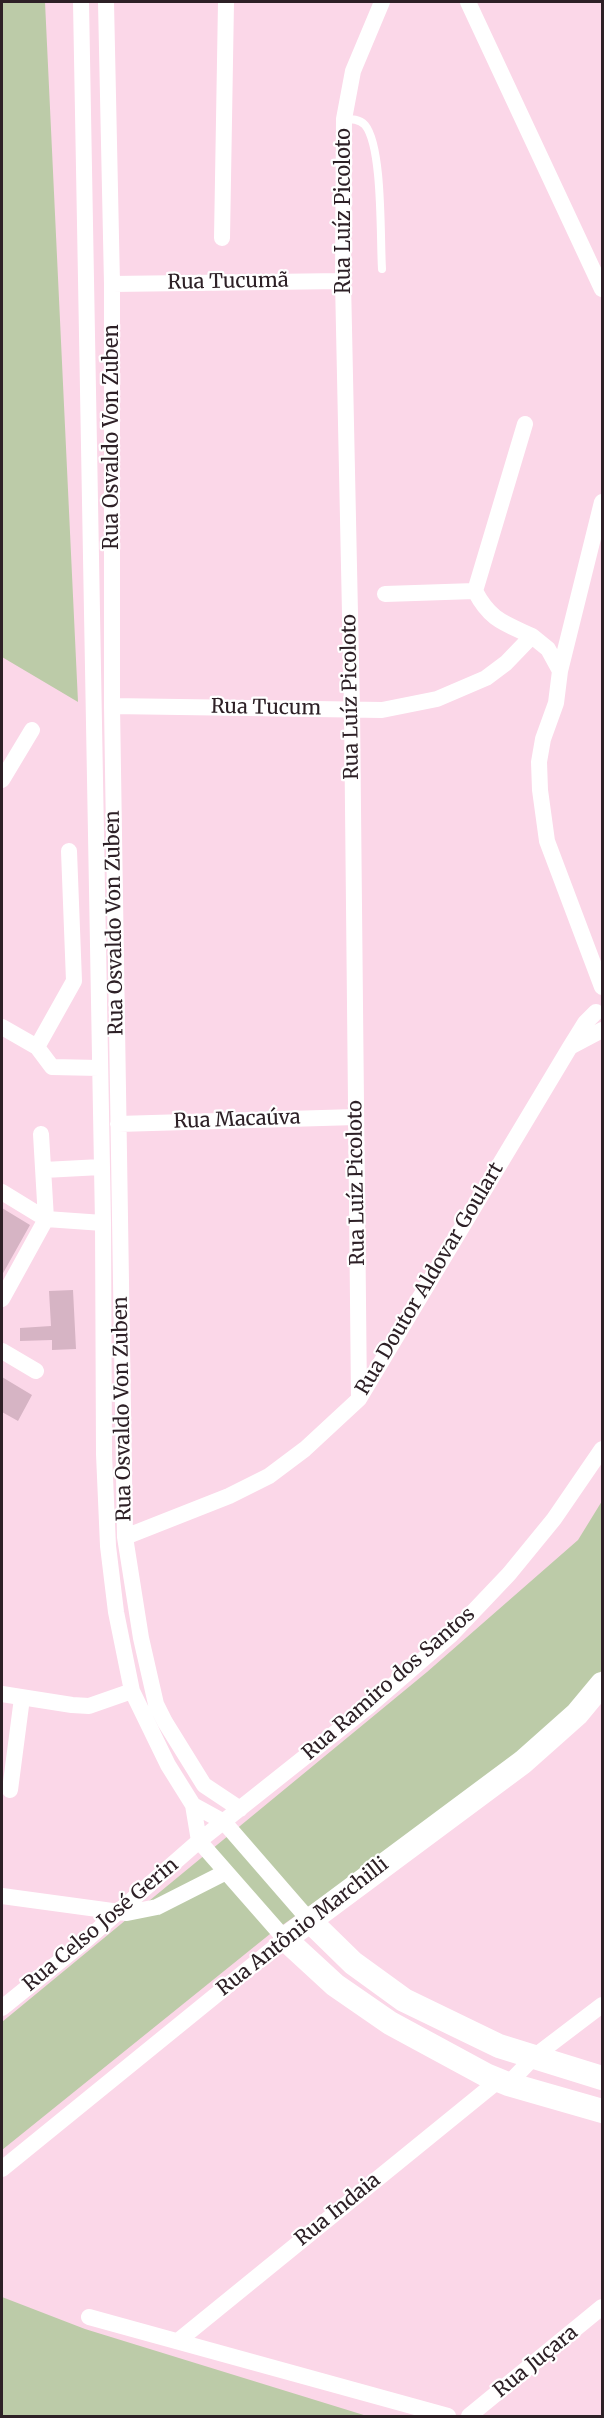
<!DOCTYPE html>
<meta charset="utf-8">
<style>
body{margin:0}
#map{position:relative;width:604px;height:2418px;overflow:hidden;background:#fbd7e8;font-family:Merriweather,serif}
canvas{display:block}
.frame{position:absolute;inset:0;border:3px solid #2d2026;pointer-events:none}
</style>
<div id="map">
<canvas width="604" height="2418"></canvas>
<div class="frame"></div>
</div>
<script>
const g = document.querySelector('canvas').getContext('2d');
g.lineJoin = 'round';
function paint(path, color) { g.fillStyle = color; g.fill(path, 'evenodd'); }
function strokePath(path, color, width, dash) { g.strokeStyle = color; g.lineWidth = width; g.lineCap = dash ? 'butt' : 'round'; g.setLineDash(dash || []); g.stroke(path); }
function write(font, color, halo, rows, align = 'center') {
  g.font = font + ' Merriweather,serif'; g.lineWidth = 4.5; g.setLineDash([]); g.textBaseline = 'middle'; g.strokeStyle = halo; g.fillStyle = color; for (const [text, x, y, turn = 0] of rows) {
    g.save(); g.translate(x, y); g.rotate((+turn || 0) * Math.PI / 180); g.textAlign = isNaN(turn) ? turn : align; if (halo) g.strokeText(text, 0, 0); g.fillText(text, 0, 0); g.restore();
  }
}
const green = new Path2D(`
 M2 2H45L78 702 2 657Z
 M602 1501V1670L571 1709 494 1774 270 1934 2 2150V2022L427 1672 578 1540Z
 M2 2297 85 2329 367 2416H2Z`);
const building = new Path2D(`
 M2 1208 30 1225 2 1275Z
 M73 1290 76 1349 52 1350V1340L20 1341V1328L51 1326 49 1291Z
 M2 1377 32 1395 18 1421 2 1412Z`);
const lane = new Path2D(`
 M344 119C352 119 359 119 365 125 383 147 380 238 382 269`);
const street = new Path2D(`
 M106 2 112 284V706L125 1537 141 1638 156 1704 165 1722 204 1785 240 1809
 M468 2 602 289
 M222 238 226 2
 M112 284 343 281
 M525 424 475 591C490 620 504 623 532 636
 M602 502 560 671 556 703 543 739 539 762 540 790 547 841 602 987
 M385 594 475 591
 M112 706 382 710 437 699 486 678 506 663 532 636 548 649 560 671
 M2 780 32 730
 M2 1027 37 1047 52 1067 99 1068
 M37 1047 74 981 69 851
 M570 1047 602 1030
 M118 1124 356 1117
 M44 1170 101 1167
 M2 1192 46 1219 103 1223
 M2 1299 46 1219 41 1134
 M2 1351 36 1371
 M359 1399 352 709 343 281 344 119 353 71 382 2
 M125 1537 229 1496 269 1476 305 1449 359 1399 570 1047 585 1023 596 1012
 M2 1694 72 1705 89 1706 132 1691
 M10 1790 22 1698
 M193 1805 224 1822 310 1921
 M2 1896 127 1913 157 1907 226 1872
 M2 2008 86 1940 199 1841 369 1706 451 1635 509 1574 554 1519 602 1449
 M508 2084 535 2056 602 2005
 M2 2169 285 1939 199 1841 193 1805 168 1765 132 1691 116 1612 108 1546 104 1454 103 1223 81 2
 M89 2317 448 2416
 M178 2341 499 2080
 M469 2416 602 2307`);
const secondary = new Path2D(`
 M602 1684 577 1714 523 1762 285 1939 335 1985 390 2023 486 2075 508 2084 602 2111
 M310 1921 353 1963 404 2000 499 2046 602 2078`);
const streetNames = [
 ["Rua Luíz Picoloto",344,211,-90],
 ["Rua Tucumã",228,282,-1],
 ["Rua Osvaldo Von Zuben",112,437,-90],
 ["Rua Luíz Picoloto",351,697,-91],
 ["Rua Tucum",266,708,1],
 ["Rua Osvaldo Von Zuben",115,923,-91],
 ["Rua Macaúva",237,1120,-2],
 ["Rua Luíz Picoloto",357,1183,-91],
 ["Rua Doutor Aldovar Goulart",430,1279,-59],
 ["Rua Osvaldo Von Zuben",123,1409,-91],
 ["Rua Ramiro dos Santos",389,1684,-41],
 ["Rua Celso José Gerin",101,1925,-40],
 ["Rua Antônio Marchilli",303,1927,-38],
 ["Rua Indaia",338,2210,-39],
 ["Rua Juçara",536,2362,-39]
];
paint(green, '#bccba8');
paint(building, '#d6b4c4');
strokePath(lane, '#fff', 8);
strokePath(street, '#fff', 16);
strokePath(secondary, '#fff', 24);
write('20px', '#2d2026', '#fff', streetNames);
</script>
